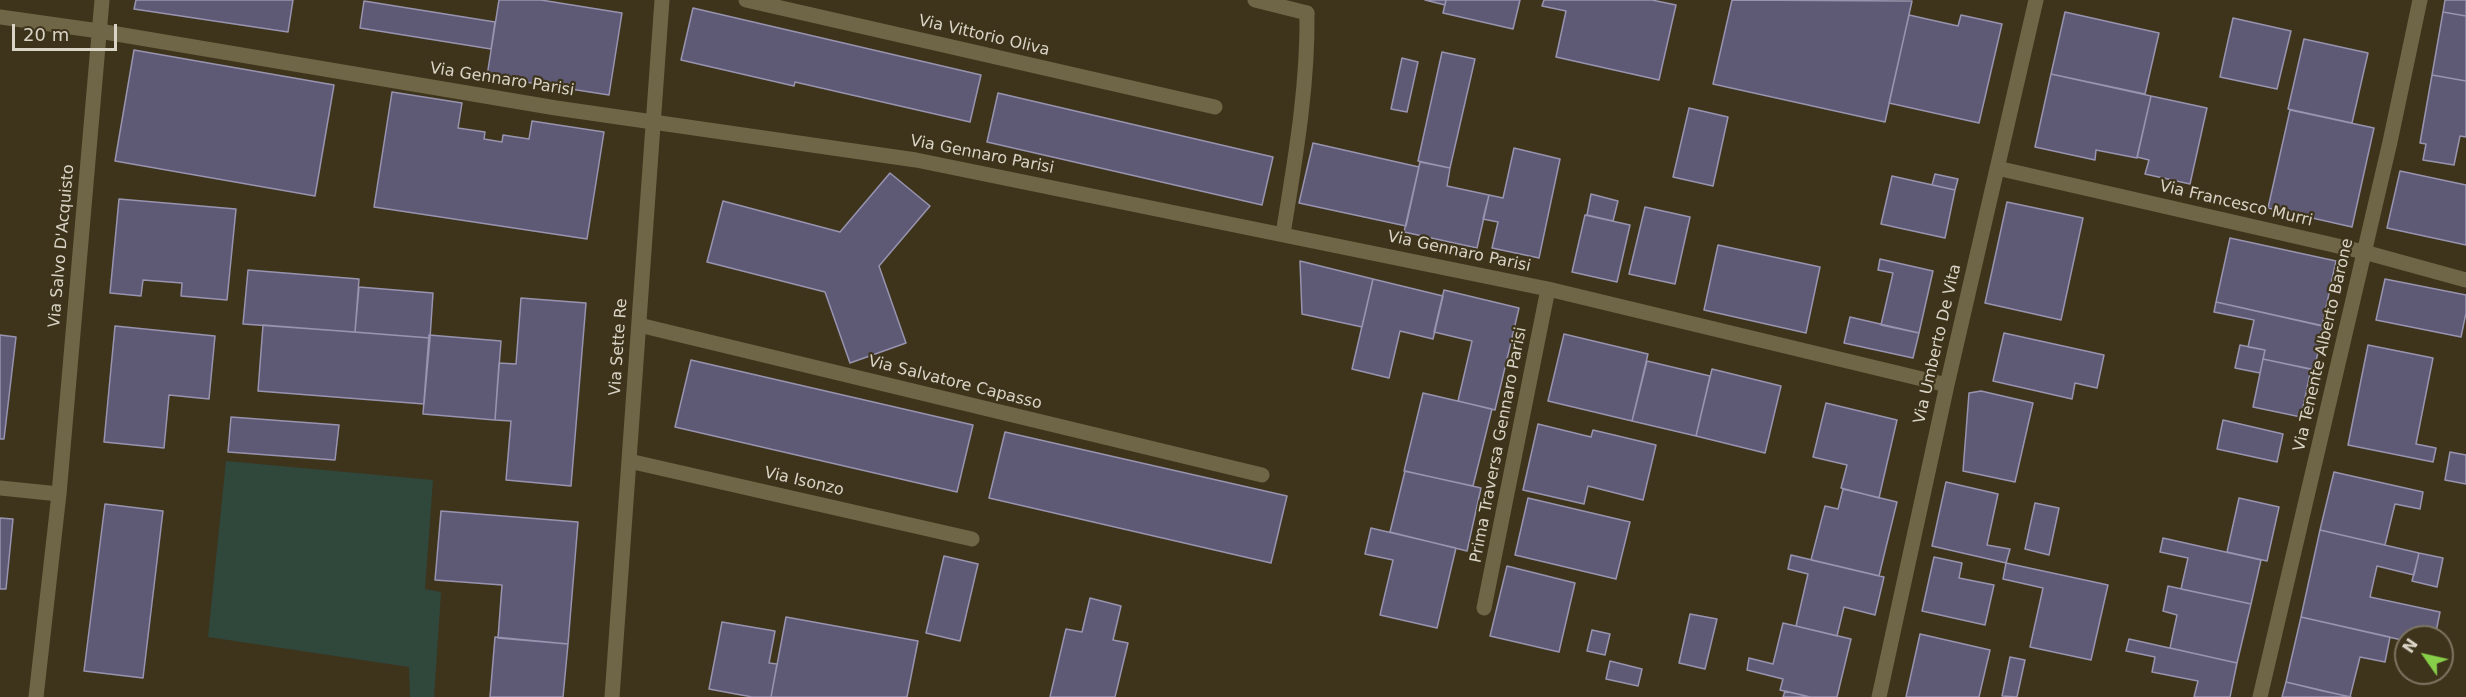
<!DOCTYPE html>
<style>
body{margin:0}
#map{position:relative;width:2466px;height:697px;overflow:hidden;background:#3e341c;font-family:"DejaVu Sans",sans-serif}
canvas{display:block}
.north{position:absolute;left:2394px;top:625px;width:60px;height:60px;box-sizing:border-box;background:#3e341c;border:2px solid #7c7460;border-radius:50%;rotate:304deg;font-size:16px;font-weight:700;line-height:24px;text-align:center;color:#dad4c6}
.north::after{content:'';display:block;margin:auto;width:21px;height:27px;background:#88cf49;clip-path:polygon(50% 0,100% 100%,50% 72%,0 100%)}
.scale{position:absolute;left:12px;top:24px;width:105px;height:27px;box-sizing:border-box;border:3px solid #dad4c6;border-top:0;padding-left:8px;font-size:18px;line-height:21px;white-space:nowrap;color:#dad4c6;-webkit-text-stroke:4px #3e341c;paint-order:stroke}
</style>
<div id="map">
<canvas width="2466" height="697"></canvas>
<div class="north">N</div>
<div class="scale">20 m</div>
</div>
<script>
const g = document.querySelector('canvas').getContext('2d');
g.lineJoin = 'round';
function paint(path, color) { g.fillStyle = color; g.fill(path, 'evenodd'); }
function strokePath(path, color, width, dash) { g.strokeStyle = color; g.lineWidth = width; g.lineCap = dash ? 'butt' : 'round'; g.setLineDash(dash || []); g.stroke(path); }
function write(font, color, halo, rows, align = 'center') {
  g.font = font + ' "DejaVu Sans",sans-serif'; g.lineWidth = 4.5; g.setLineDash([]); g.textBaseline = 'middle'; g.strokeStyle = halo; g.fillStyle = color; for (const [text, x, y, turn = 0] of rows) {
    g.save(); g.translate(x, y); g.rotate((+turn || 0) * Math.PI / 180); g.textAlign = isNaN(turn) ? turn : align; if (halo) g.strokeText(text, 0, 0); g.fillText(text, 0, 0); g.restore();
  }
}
const green = new Path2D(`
 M226 461 433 480 425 589 441 592 434 697H410L409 667 208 637Z`);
const building = new Path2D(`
 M136 0H293L288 32 134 9Z
 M499 0H541L622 13 609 95 487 76Z
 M1425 0H1446L1445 5Z
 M1446 0H1520L1513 29 1443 13Z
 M1544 0H1652L1676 5 1659 80 1556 57 1566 11 1542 6Z
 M1732 0 1912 1 1885 122 1713 84Z
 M2445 0H2466V16L2443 12Z
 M364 1 495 22 491 49 360 28Z
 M693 8 981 75 970 122 795 82 794 86 681 60Z
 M2065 12 2159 33 2145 94 2051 74Z
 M2443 12 2466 16V81L2432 75Z
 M1909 15 1958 26 1961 15 2002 24 1979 123 1889 103Z
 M2233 18 2291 31 2277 89 2220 77Z
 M2304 39 2368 53 2352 123 2288 109Z
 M134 50 334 85 315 196 115 161Z
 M1442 52 1475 59 1450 168 1418 161Z
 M1402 58 1418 62 1407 112 1391 109Z
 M2051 74 2151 96 2137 158 2096 150 2095 160 2035 147Z
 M2432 75 2466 81V137L2460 136 2454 165 2423 160 2426 144 2420 143Z
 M392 92 462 103 458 128 485 132 484 139 502 142 503 135 529 139 532 121 604 132 587 239 374 207Z
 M998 93 1273 157 1262 205 987 142Z
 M2151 96 2207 108 2190 184 2145 174 2149 160 2137 157Z
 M1689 108 1728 117 1713 186 1673 177Z
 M2290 110 2374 128 2352 227 2268 208Z
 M1313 143 1419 167 1406 226 1299 203Z
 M1514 148 1560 159 1539 258 1492 248 1498 222 1483 219 1489 195 1503 198Z
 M1420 162 1450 168 1447 186 1489 195 1477 248 1404 232Z
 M2400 171 2466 185V245L2387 228Z
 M890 173 930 206 879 266 906 343 850 363 825 292 707 262 723 201 840 232Z
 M1935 174 1958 179 1955 190 1932 185Z
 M1892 176 1955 190 1945 238 1881 224Z
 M1591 194 1618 201 1613 221 1587 215Z
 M119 199 236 209 227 300 181 296 182 283 143 280 141 296 110 293Z
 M2007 202 2083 218 2061 320 1985 303Z
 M1645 207 1690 217 1675 284 1629 274Z
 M1585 215 1630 225 1617 282 1572 272Z
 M2230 238 2336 261 2322 326 2216 302Z
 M1718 245 1820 267 1806 333 1704 310Z
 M1880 259 1933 271 1919 333 1881 325 1893 273 1878 270Z
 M1300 261 1373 279 1362 327 1302 314Z
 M248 270 359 279 355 332 243 324Z
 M1373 279 1443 296 1433 339 1400 331 1389 378 1352 369Z
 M2385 279 2466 295V313L2461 337 2376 320Z
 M359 287 433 293 430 338 355 332Z
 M1444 290 1519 308 1495 410 1458 401 1472 341 1434 332Z
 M521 298 586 303 571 486 506 480 511 421 495 420 499 363 516 364Z
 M2216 302 2324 326 2314 370 2263 359 2265 350 2248 347 2254 320 2214 312Z
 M1850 317 1919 333 1913 358 1844 343Z
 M263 325 430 338 424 404 258 391Z
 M115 326 215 336 209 399 169 395 164 448 104 442Z
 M2004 333 2104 355 2097 388 2075 383 2072 399 1993 381Z
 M1564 334 1648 354 1632 421 1548 401Z
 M0 335 16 337 4 439H0Z
 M429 335 501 341 495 420 423 414Z
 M2240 345 2265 350 2260 373 2235 368Z
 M2368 345 2433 358 2416 444 2436 448 2433 462 2348 445Z
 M2263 359 2311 369 2301 417 2253 407Z
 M691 360 973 425 957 492 675 427Z
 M1647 361 1710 376 1696 436 1632 421Z
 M1712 369 1781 386 1765 453 1696 436Z
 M1981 391 2033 403 2015 482 1963 471 1969 393Z
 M1423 393 1492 409 1473 486 1404 471Z
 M1826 403 1897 420 1879 498 1841 488 1847 465 1813 457Z
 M231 417 339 425 335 460 228 452Z
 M2223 420 2283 434 2277 462 2217 449Z
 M1538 424 1591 437 1593 430 1656 445 1643 500 1588 486 1584 504 1523 490Z
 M1005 432 1287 496 1271 563 989 498Z
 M2450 452 2466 455V484L2445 480Z
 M1405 471 1481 488 1467 551 1390 532Z
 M2334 472 2423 492 2420 509 2395 504 2385 545 2320 530Z
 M1946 482 1998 494 1987 545 2010 549 2006 563 1932 546Z
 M1843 489 1897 502 1879 576 1811 560 1825 506 1838 509Z
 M1528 498 1630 522 1616 579 1515 555Z
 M2239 498 2279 507 2267 561 2227 552Z
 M2035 503 2059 508 2049 555 2025 549Z
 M105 504 163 511 143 678 84 671Z
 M441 511 578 522 568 644 498 638 502 585 435 580Z
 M0 518 13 519 6 589H0Z
 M1371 528 1456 548 1437 628 1380 615 1393 560 1365 554Z
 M2320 530 2419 553 2414 575 2377 566 2370 597 2440 612 2435 637H2406V641L2301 617Z
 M2163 538 2261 560 2251 604 2181 589 2188 558 2160 552Z
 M2419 553 2443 558 2437 587 2412 581Z
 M1791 555 1884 577 1875 615 1844 607 1837 636 1796 626 1808 574 1788 569Z
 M944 556 978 564 960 641 926 633Z
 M1934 557 1962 563 1959 578 1994 585 1985 625 1922 611Z
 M2006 563 2108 585 2091 660 2030 647 2043 588 2003 579Z
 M1507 566 1575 583 1559 652 1490 636Z
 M2168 586 2251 604 2237 663 2170 648 2177 615 2163 611Z
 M1090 598 1121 606 1113 640 1128 643 1115 697H1050L1066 629 1082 632Z
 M1690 614 1717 619 1705 669 1679 663Z
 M786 617 918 641 907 697H771Z
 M2301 617 2390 637 2385 662 2360 657 2350 697 2286 682Z
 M722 622 775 631 769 663 777 664 771 697H752L709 689Z
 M1783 623 1851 639 1837 697H1810L1780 690 1783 679 1747 670 1749 658 1773 664Z
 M1592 630 1610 634 1605 655 1587 651Z
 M1920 634 1990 650 1979 697H1906Z
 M495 637 568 644 563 697H490Z
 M2129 639 2237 663 2230 697H2194L2198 681 2152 672 2155 657 2126 651Z
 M2010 657 2025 660 2017 697 2002 696Z
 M1610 661 1642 669 1638 686 1606 679Z
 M2286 682 2323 691 2351 697H2282Z
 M1785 691 1802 695 1810 697H1783Z`);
const service = new Path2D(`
 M1283 234C1295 160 1308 87 1307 13`);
const minor = new Path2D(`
 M746 0 1215 107
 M1255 0 1307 13
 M0 17 99 31 556 108 916 160 1548 289 1947 385
 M1997 168 2364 252 2466 280
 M639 325 1262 475
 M629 461 972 539
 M0 488 59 494
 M1484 608 1548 289
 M36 697 59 494 102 0
 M612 697 662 0
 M1879 697 1947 385 2036 0
 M2260 697 2390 142 2420 0`);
const streetNames = [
 ["Via Vittorio Oliva",984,36,13],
 ["Via Gennaro Parisi",502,80,9],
 ["Via Gennaro Parisi",982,155,11],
 ["Via Francesco Murri",2236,204,13],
 ["Via Salvo D'Acquisto",62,246,-85],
 ["Via Gennaro Parisi",1459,252,12],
 ["Via Umberto De Vita",1938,344,-77],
 ["Via Tenente Alberto Barone",2324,345,-77],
 ["Via Sette Re",619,347,-86],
 ["Via Salvatore Capasso",955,383,14],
 ["Prima Traversa Gennaro Parisi",1499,445,-79],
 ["Via Isonzo",804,482,13]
];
paint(green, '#30473c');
paint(building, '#5e5a76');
strokePath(building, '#9894b0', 1.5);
strokePath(service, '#6f6647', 15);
strokePath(minor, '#6f6647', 15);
write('16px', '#dad4c6', '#3e341c', streetNames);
</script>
